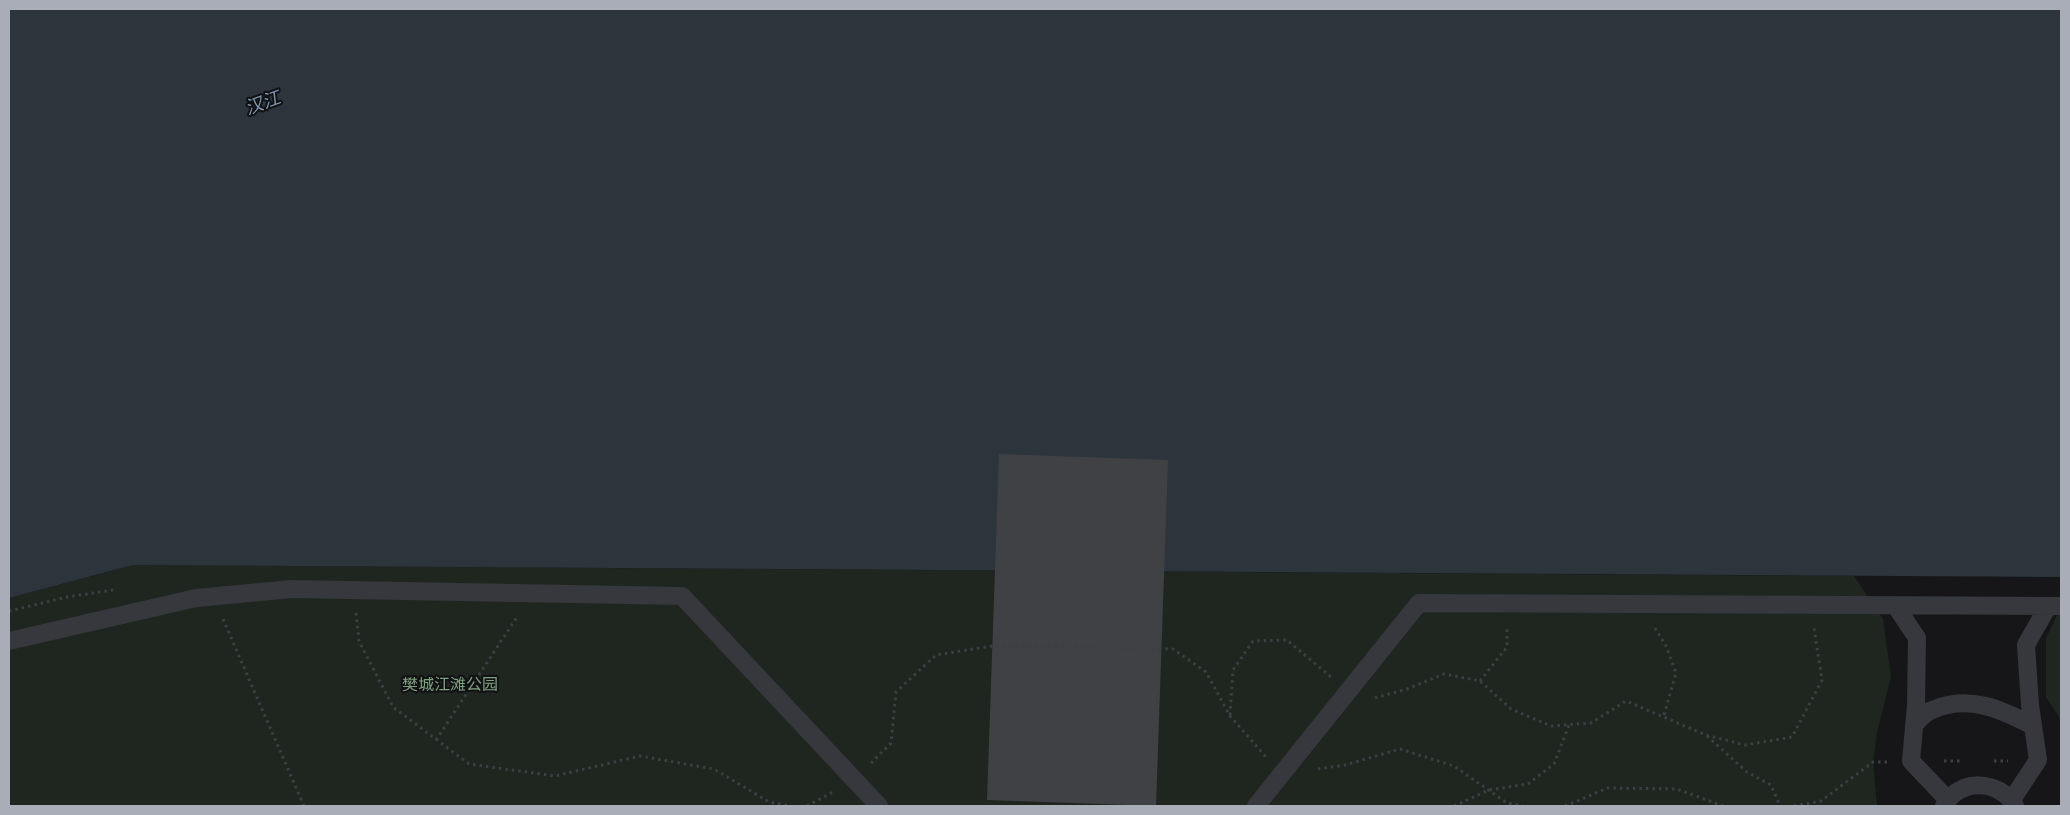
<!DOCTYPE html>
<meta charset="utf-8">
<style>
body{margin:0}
#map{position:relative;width:2070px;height:815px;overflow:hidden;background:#161618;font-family:Helvetica,sans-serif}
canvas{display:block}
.frame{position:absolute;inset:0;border:10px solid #a8adb8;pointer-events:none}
</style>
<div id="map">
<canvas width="2070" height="815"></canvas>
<div class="frame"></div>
</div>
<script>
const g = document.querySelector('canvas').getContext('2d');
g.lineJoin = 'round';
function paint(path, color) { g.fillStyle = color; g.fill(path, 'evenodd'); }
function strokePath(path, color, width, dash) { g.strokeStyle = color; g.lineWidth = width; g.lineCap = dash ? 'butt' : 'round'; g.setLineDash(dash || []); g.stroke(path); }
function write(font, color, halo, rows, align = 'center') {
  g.font = font + ' Helvetica,"Noto Sans SC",sans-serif'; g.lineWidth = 4; g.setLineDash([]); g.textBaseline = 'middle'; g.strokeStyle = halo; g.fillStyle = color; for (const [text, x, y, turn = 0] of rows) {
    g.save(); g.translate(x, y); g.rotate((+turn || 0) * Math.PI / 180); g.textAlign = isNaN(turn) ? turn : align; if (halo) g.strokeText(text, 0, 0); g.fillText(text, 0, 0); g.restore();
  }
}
const green = new Path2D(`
 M133 565 1854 576 1883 619 1891 677 1877 733 1873 762 1877 806H9V598Z
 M2061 607V725L2059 717 2046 697V638Z`);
const water = new Path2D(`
 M9 9H2061V577L133 565 9 598Z`);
const building = new Path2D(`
 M999 454 1168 460 1156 806 987 800Z`);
const path = new Path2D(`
 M9 611 67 597 113 590
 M356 613 359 641 393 707 469 764 555 776 640 756 714 769 769 802 789 806
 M223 619 304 806
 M1655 628 1666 646 1676 673 1664 715
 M1480 681 1507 647V628
 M1375 698 1407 689 1444 674 1480 681 1511 709 1551 726 1591 723 1626 701 1706 735 1745 745 1792 737 1822 680 1814 628
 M1230 715 1233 670 1253 641 1287 640 1331 677
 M1707 736 1747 772 1771 785 1780 806
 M436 740 517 617
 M1944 761H1963
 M1994 761H2008
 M871 763 891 743 896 692 936 655 992 646 1173 649 1206 672 1230 716 1266 757
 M1318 769 1345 765 1400 749 1454 766 1507 803 1523 806
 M807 806 833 792
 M1454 806 1489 790 1528 784 1554 764 1569 725
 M1565 806 1608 788 1677 789 1723 806
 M1794 806 1821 801 1873 762H1888`);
const pedestrian = new Path2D(`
 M1895 605 1917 638 1916 705 1911 761 1948 800
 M9 641 196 598 292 589 682 596 879 806
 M1914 725C1919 720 1925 712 1932 710 1968 694 2001 709 2033 726
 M2011 801 2038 760 2030 705 2026 645 2048 606
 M1256 806 1419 603 2061 606
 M1944 806C1959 778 1999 779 2015 806`);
const parkNames = [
 ["樊城江滩公园",450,686]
];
const waterNames = [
 ["汉江",263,104,-20]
];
paint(green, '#1e261f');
paint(water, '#2c353c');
paint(building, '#404145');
strokePath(path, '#3d3f44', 3, [2.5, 4]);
strokePath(pedestrian, '#37383d', 18);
write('16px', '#7fa381', '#111113', parkNames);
write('italic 18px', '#7f9bb3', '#111113', waterNames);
</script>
